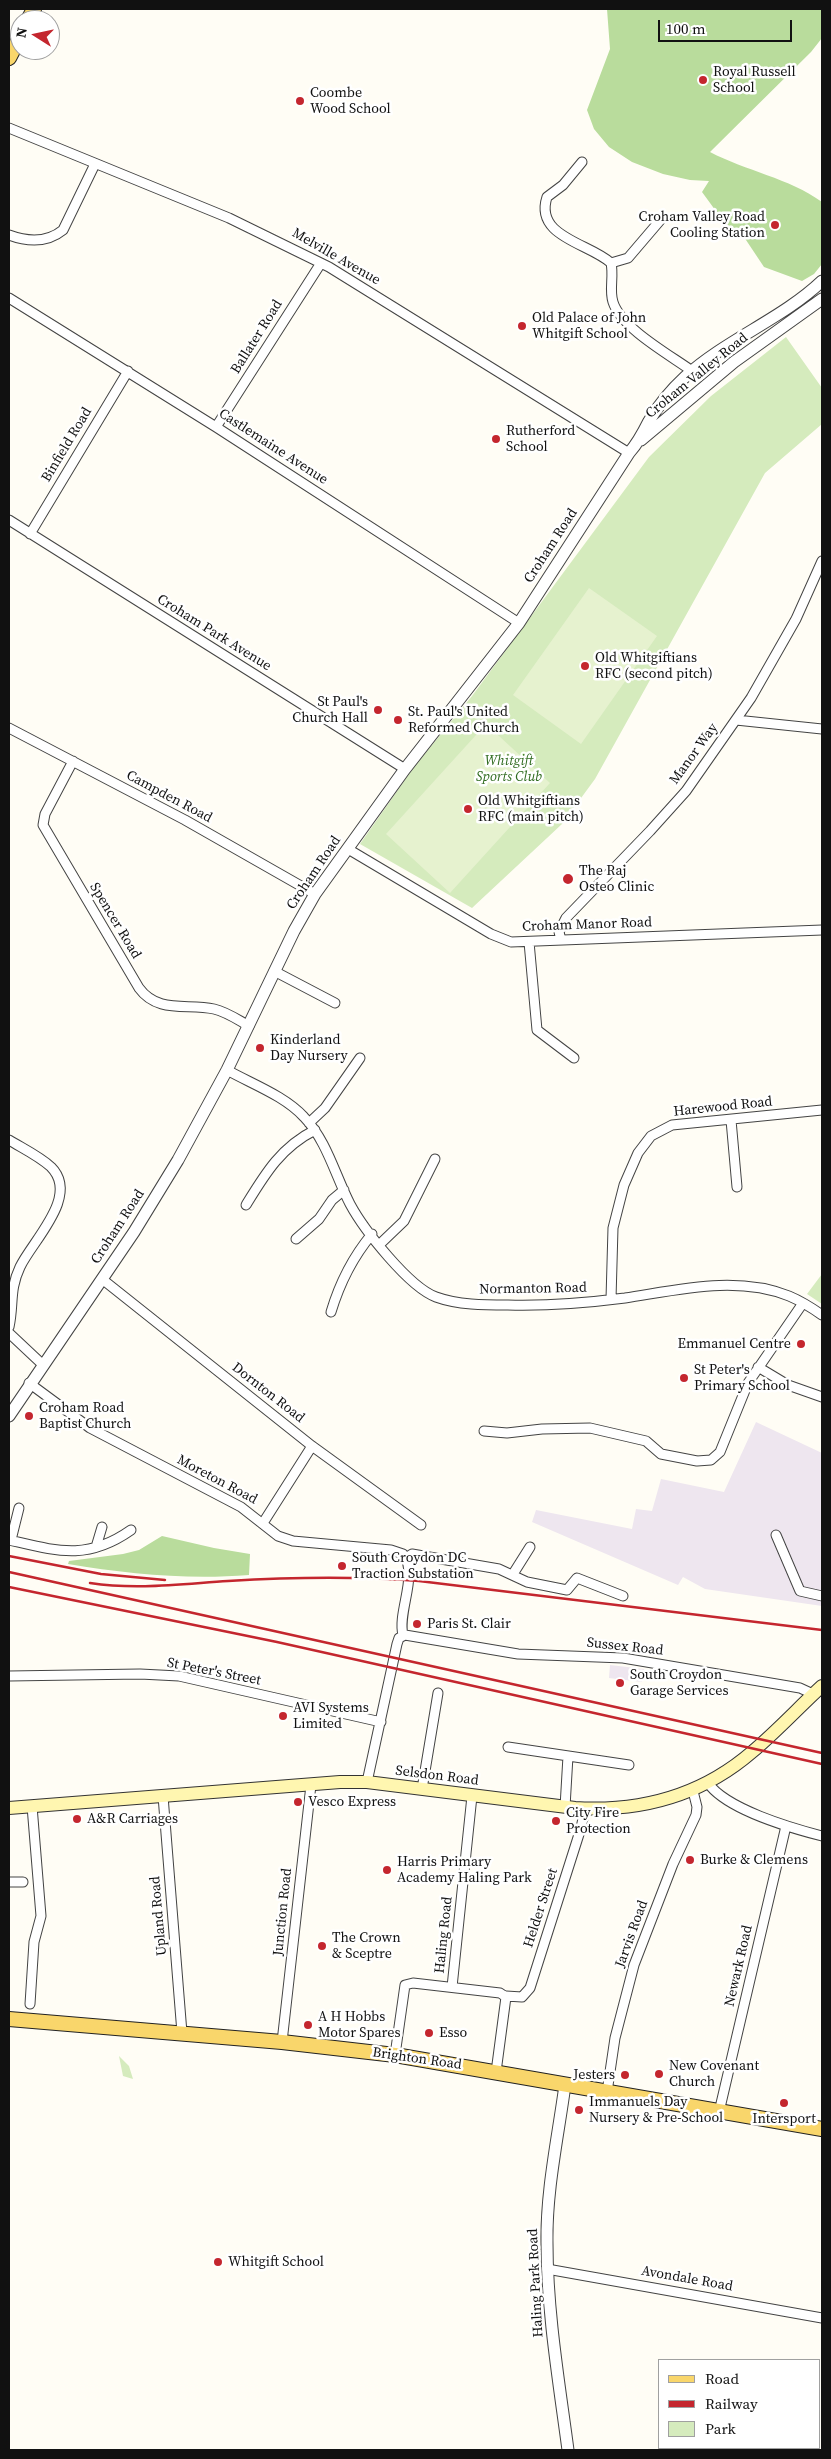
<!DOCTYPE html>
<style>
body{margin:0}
#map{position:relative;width:831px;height:2459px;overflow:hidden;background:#fffdf5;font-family:"Source Serif 4",serif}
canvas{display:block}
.frame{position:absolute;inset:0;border:10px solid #111;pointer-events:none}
.legend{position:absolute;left:658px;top:2359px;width:162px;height:90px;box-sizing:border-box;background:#fff;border:1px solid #a0a0a0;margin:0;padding:6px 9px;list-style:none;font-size:15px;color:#111}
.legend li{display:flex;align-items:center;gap:10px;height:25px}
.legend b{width:25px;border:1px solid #a0a0a0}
.north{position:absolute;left:10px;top:10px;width:50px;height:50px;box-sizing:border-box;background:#fff;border:1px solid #a0a0a0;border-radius:50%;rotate:280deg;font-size:14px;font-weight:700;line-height:20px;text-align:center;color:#111}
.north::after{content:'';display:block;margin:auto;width:18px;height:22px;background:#c4262e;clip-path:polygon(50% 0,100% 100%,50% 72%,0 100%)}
.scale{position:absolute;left:658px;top:20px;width:134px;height:22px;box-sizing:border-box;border:2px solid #111;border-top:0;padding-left:6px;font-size:15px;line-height:18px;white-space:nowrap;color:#111;-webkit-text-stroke:4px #fff;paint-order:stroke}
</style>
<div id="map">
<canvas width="831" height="2459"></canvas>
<div class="frame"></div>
<ul class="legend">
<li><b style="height:6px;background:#f9d66b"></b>Road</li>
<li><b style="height:6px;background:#c4262e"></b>Railway</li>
<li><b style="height:14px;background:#d5ebbd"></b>Park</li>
</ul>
<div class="north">N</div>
<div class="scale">100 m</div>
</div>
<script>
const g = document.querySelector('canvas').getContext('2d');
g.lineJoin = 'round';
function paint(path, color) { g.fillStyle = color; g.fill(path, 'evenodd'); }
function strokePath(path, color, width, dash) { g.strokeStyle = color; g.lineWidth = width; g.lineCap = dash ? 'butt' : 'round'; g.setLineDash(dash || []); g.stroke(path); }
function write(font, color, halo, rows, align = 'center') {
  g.font = font + ' "Source Serif 4",serif'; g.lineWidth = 5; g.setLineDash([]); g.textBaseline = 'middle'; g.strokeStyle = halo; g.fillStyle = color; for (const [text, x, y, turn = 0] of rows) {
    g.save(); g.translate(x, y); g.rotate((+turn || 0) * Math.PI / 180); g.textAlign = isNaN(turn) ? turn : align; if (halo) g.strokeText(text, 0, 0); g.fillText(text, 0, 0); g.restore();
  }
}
const industrial = new Path2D(`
 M756 1422 822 1453V1606L705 1589 683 1577 678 1585 532 1522 536 1510 632 1529 636 1509 652 1511 661 1479 724 1492Z
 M610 1665 644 1669 642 1682 609 1678Z`);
const green = new Path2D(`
 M786 337 822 388V424L765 473 595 779 562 824 472 908 360 844 414 767 472 696 649 457 711 396Z
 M822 1274V1304L807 1294Z
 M119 2056 129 2066 133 2079 123 2076Z`);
const forest = new Path2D(`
 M607 9H822V38L811 52 710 152C746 171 789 178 822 202V264L814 274 802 281 764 267 744 237 729 229 702 192 709 181 690 180 663 174 632 162 609 147 594 129 587 110 610 49Z
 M162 1536 214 1548 250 1554 249 1575C188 1580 128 1574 68 1564L69 1561 123 1554 139 1550Z`);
const pitch = new Path2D(`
 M589 588 657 636 581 744 513 695Z
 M486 724 550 783 450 893 386 834Z`);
const minor = new Path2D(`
 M9 128 229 218 329 267 629 453
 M582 162 563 185 547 197C534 237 589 243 611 263 614 276 609 290 613 302 621 328 670 355 692 371
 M9 235C28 242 47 243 63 230L95 164
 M611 263 628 258 663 217
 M9 298 216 427 519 623
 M216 427 321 263
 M9 520 405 769
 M30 534 128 371
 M736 720 822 729
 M9 728 185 820 315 894
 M73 761 45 814 43 825 139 988C158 1014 187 1003 214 1009 227 1012 238 1020 249 1026
 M348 849 491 934 511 942 822 930
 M561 940 559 932 566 918 650 831 686 791 751 698 796 619 822 561
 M529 942 537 1030 574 1058
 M274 971 335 1003
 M227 1070C252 1084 285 1096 304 1117 327 1141 335 1175 350 1204 364 1230 409 1287 436 1297 458 1305 484 1305 508 1305 546 1306 586 1303 625 1298 678 1290 736 1275 789 1296 801 1301 812 1308 822 1315
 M731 1120 737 1187
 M309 1123 325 1108 360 1058
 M9 1140C22 1148 39 1156 51 1167 80 1196 33 1240 20 1267 9 1290 14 1305 9 1327
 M246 1205C265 1174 281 1147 315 1130
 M296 1239 319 1219 332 1200 344 1190
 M380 1244 404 1221 435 1159
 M102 1279 312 1446 421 1525
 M611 1299 613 1228 624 1185 638 1153 651 1136 672 1125 822 1110
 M331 1312C340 1282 352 1258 372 1234
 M9 1333 42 1364
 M758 1367 788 1385 822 1397
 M29 1383 90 1428 241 1507 278 1536 293 1541 391 1550 403 1554C419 1574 397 1612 403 1635
 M484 1431 507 1433 542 1429 590 1428 646 1441 661 1454 697 1461 711 1460 720 1452 748 1383 803 1303
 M263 1523 312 1446
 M776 1535 800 1591 822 1596
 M9 1540C57 1551 87 1561 131 1530
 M11 1540 19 1508
 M96 1547 102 1527
 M406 1558 412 1554 499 1569 527 1582 567 1590 577 1578 623 1596
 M513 1574 530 1547
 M9 1676 140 1674 179 1676 381 1722
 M508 1747 629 1765
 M367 1782 397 1644 399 1638 405 1635 518 1654 623 1658 800 1688 813 1694
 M708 1783C726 1809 791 1828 822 1836
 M422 1789 438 1693
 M163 1796 182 2033
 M565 1807 568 1756
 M9 1882H23
 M452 1987 472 1796
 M506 1996 522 1997 530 1988 581 1828 585 1809
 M30 2004 34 1942 41 1916 32 1806
 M282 2042 311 1785
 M395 2055 405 1985 413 1983 500 1993 506 1997 496 2072
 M607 2092 615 2038 634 1965 673 1864 696 1815 697 1807 693 1791
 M719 2112 786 1826
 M547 2269 822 2318`);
const tertiary = new Path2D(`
 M641 440 734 362 822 299
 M9 1416 134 1232 178 1160 227 1070 294 931 315 894 405 769 519 623 629 453C638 443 643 433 649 421 658 406 672 389 685 377 727 339 782 319 822 281
 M565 2085C558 2137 546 2191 547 2243 547 2312 559 2382 568 2450`);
const secondary = new Path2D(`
 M9 1808 340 1782H367L575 1808C642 1812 701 1796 752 1752 777 1731 798 1708 822 1686`);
const primary = new Path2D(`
 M28 20 34 9
 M9 58 20 37
 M9 2019 282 2042 395 2055 822 2129`);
const rail = new Path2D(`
 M9 1556 101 1574 165 1580
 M9 1572 822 1753
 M90 1583C136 1590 181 1584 228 1581 292 1577 355 1576 419 1581L822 1630
 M9 1587 277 1642 822 1764`);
const markers = [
 [703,80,5,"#c4262e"],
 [300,101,5,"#c4262e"],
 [775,225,5,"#c4262e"],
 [522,326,5,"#c4262e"],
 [496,439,5,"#c4262e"],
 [585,666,5,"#c4262e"],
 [378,710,5,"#c4262e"],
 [398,720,5,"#c4262e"],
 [468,809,5,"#c4262e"],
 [568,879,6,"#c4262e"],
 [260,1048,5,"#c4262e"],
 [801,1344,5,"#c4262e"],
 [684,1378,5,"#c4262e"],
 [29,1416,5,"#c4262e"],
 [342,1566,5,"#c4262e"],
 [417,1624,5,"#c4262e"],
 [620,1683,5,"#c4262e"],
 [283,1716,5,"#c4262e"],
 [298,1802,5,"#c4262e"],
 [77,1819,5,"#c4262e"],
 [556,1821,5,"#c4262e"],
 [690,1860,5,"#c4262e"],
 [387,1870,5,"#c4262e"],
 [322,1946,5,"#c4262e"],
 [308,2025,5,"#c4262e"],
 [429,2033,5,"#c4262e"],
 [659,2074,5,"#c4262e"],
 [625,2075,5,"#c4262e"],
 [784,2103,5,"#c4262e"],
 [579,2110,5,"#c4262e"],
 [218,2262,5,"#c4262e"]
];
const poiNames = [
 ["Royal Russell",713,72],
 ["School",713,88],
 ["Coombe",310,93],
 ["Wood School",310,109],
 ["Croham Valley Road",765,217,"right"],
 ["Cooling Station",765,233,"right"],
 ["Old Palace of John",532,318],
 ["Whitgift School",532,334],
 ["Rutherford",506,431],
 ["School",506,447],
 ["Old Whitgiftians",595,658],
 ["RFC (second pitch)",595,674],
 ["St Paul's",368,702,"right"],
 ["Church Hall",368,718,"right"],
 ["St. Paul's United",408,712],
 ["Reformed Church",408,728],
 ["Old Whitgiftians",478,801],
 ["RFC (main pitch)",478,817],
 ["The Raj",579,871],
 ["Osteo Clinic",579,887],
 ["Kinderland",270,1040],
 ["Day Nursery",270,1056],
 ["Emmanuel Centre",791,1344,"right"],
 ["St Peter's",694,1370],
 ["Primary School",694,1386],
 ["Croham Road",39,1408],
 ["Baptist Church",39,1424],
 ["South Croydon DC",352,1558],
 ["Traction Substation",352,1574],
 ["Paris St. Clair",427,1624],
 ["South Croydon",630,1675],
 ["Garage Services",630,1691],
 ["AVI Systems",293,1708],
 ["Limited",293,1724],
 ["Vesco Express",308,1802],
 ["City Fire",566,1813],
 ["Protection",566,1829],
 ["A&R Carriages",87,1819],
 ["Burke & Clemens",700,1860],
 ["Harris Primary",397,1862],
 ["Academy Haling Park",397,1878],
 ["The Crown",332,1938],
 ["& Sceptre",332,1954],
 ["A H Hobbs",318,2017],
 ["Motor Spares",318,2033],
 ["Esso",439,2033],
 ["New Covenant",669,2066],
 ["Church",669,2082],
 ["Jesters",615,2075,"right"],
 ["Immanuels Day",589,2102],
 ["Nursery & Pre-School",589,2118],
 ["Intersport",784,2119,"center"],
 ["Whitgift School",228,2262]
];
const streetNames = [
 ["Melville Avenue",336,257,30],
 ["Ballater Road",257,337,-58],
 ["Croham Valley Road",697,376,-39],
 ["Binfield Road",67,445,-59],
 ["Castlemaine Avenue",273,447,33],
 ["Croham Road",551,546,-57],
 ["Croham Park Avenue",214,633,32],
 ["Manor Way",694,754,-54],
 ["Campden Road",169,797,28],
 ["Croham Road",314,873,-56],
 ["Spencer Road",115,921,59],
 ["Croham Manor Road",587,925,-2],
 ["Harewood Road",723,1107,-6],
 ["Croham Road",118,1227,-57],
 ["Normanton Road",533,1289,-1],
 ["Dornton Road",268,1393,38],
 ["Moreton Road",217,1480,28],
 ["Sussex Road",625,1647,6],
 ["St Peter's Street",214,1672,11],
 ["Selsdon Road",437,1776,7],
 ["Helder Street",541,1908,-72],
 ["Junction Road",283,1912,-84],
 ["Upland Road",159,1916,-95],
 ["Jarvis Road",632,1934,-70],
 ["Haling Road",444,1935,-84],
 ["Newark Road",739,1966,-77],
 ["Brighton Road",417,2059,8],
 ["Avondale Road",687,2279,10],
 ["Haling Park Road",536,2283,-93]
];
const parkNames = [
 ["Whitgift",509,761],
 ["Sports Club",509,777]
];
paint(industrial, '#eee6ef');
paint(green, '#d5ebbd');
paint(forest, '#b9dc9c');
paint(pitch, '#e6f2cf');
strokePath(minor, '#444', 11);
strokePath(tertiary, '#444', 13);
strokePath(secondary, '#333', 14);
strokePath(primary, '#222', 16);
strokePath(minor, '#fff', 9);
strokePath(tertiary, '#fff', 11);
strokePath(secondary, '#fff6b0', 12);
strokePath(primary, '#f9d66b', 14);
strokePath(rail, '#c4262e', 2.5);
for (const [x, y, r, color] of markers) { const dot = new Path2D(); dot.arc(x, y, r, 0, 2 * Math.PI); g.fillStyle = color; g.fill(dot); strokePath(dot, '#fff', 2); }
write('14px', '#111', '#fff', poiNames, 'left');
write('14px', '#111', '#fff', streetNames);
write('italic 14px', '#2f6b1f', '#fff', parkNames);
</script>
